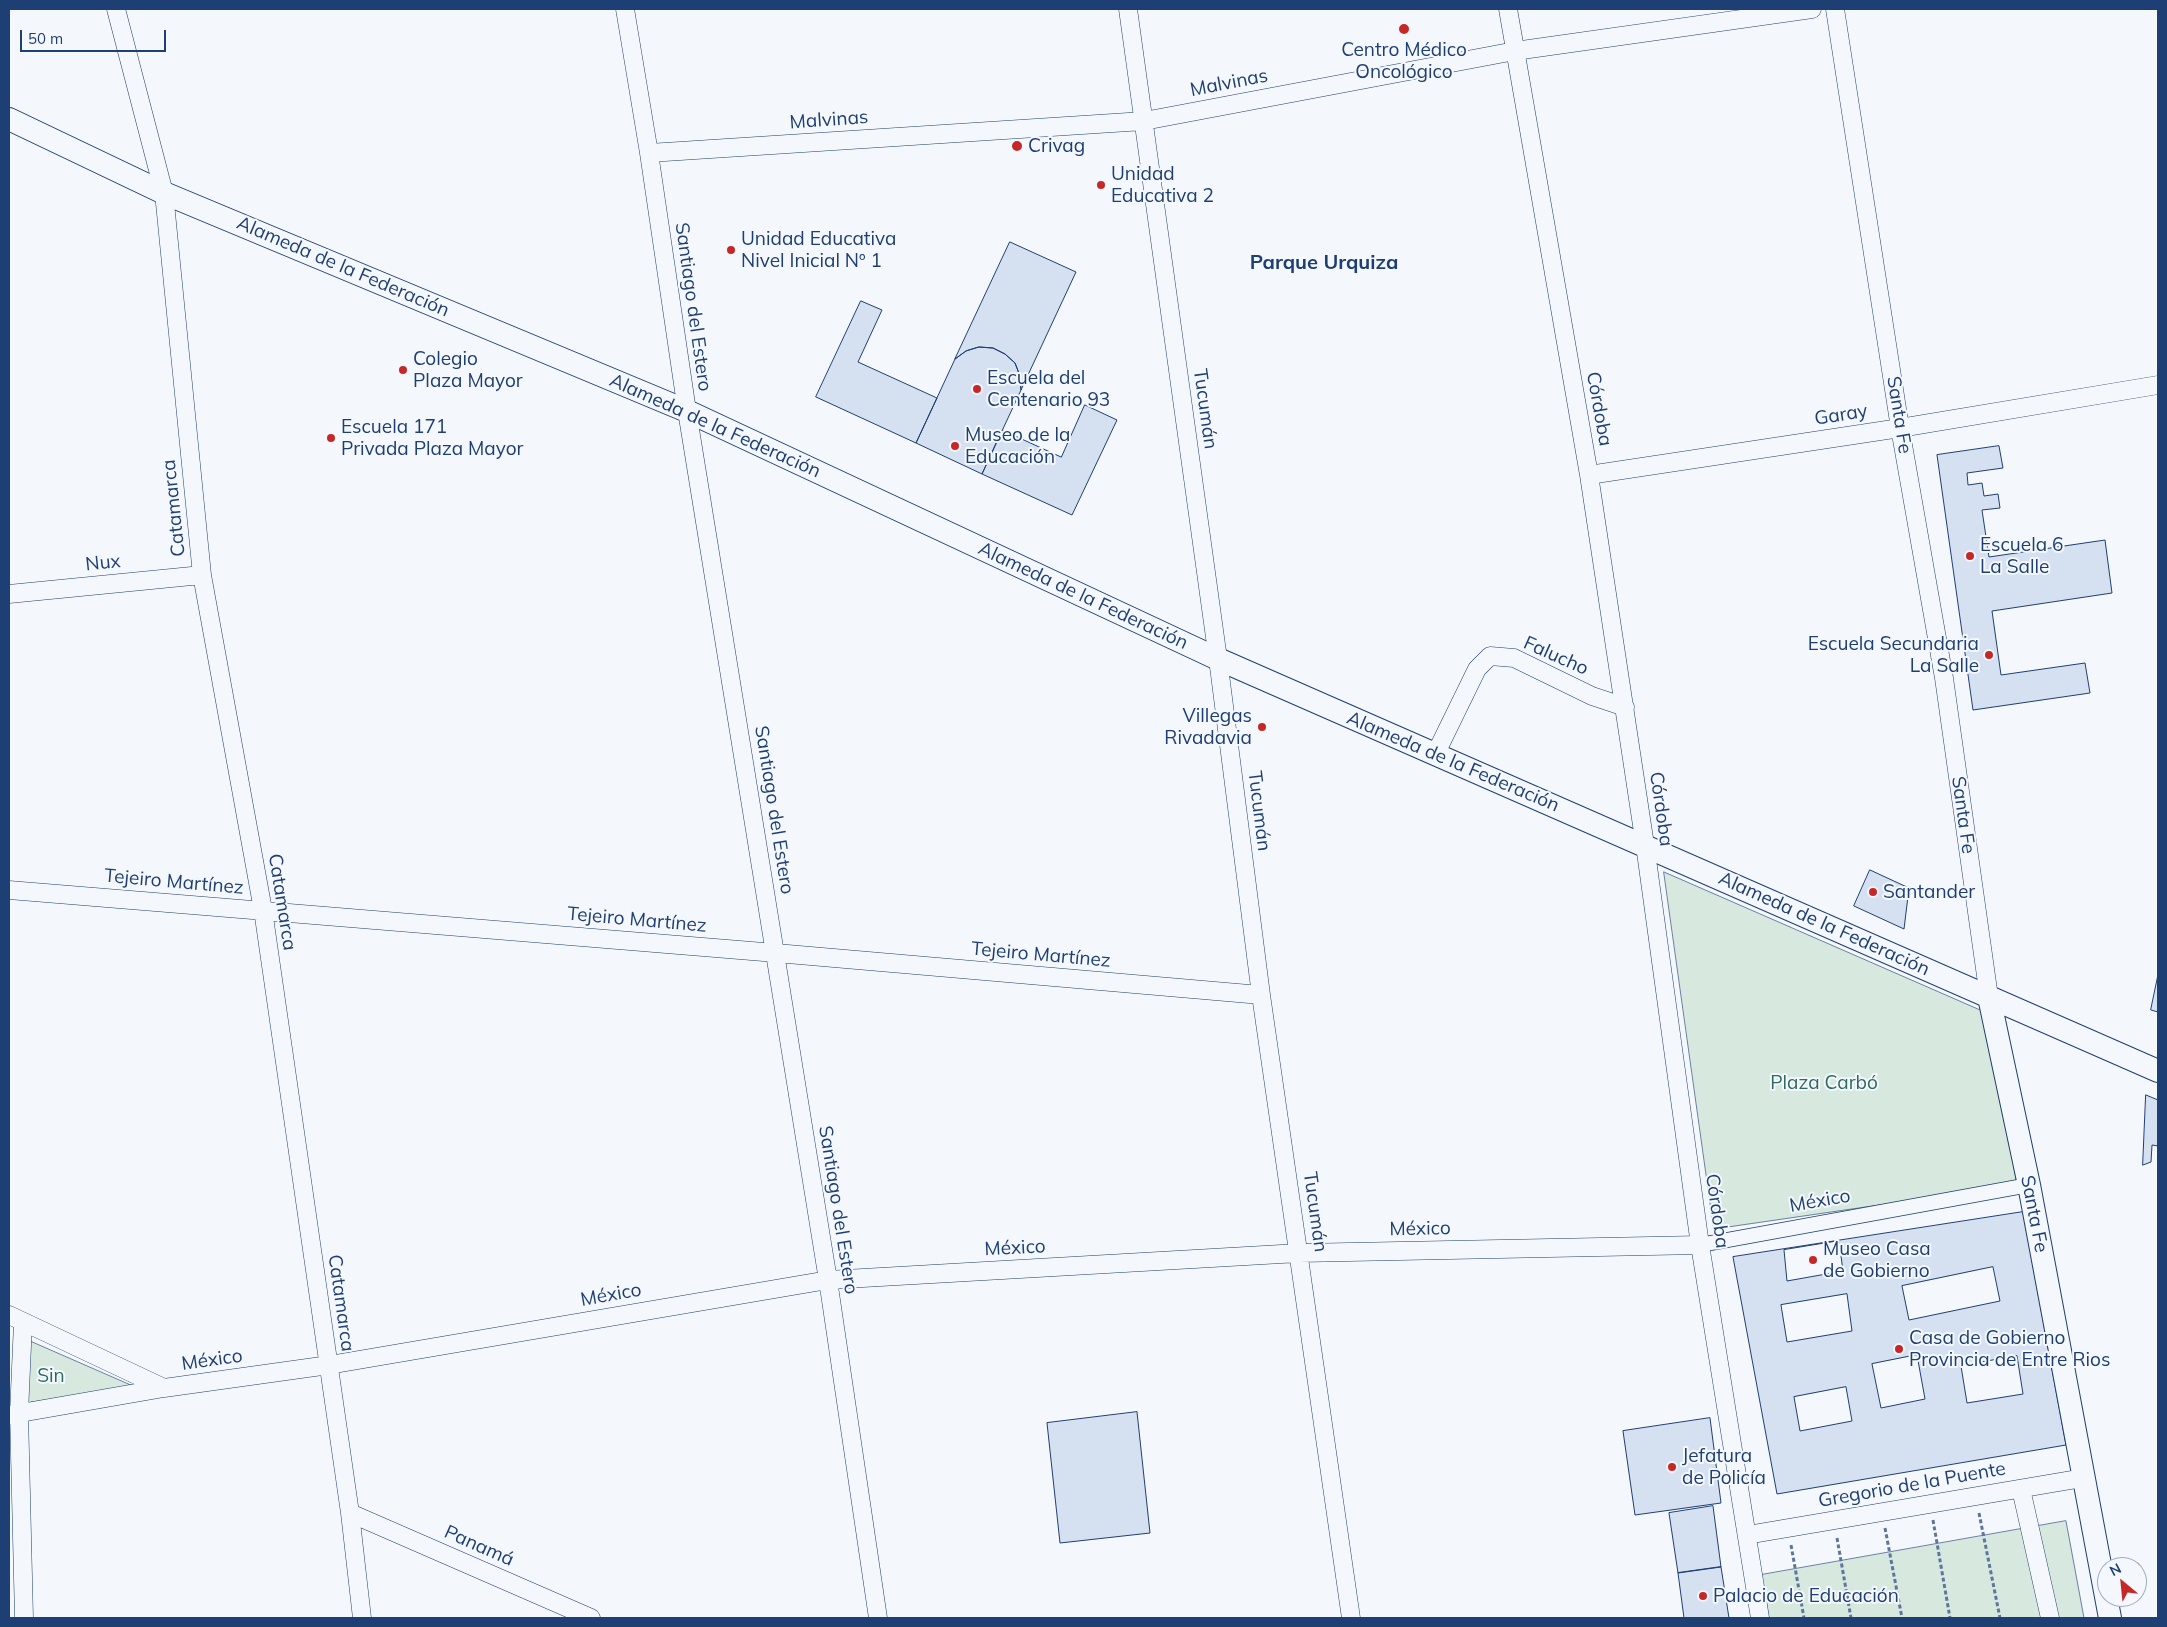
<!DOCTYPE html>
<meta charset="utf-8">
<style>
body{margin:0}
#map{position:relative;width:2167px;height:1627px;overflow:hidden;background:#f4f7fb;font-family:Mulish,sans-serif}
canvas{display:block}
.frame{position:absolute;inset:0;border:10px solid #1d3f73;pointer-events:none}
.north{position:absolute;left:2097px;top:1557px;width:50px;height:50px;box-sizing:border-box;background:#f4f7fb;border:1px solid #9eadc5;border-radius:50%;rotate:332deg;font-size:14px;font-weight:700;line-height:20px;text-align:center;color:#1d3f73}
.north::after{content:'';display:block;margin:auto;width:18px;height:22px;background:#c62828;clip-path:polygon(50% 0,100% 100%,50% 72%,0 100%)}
.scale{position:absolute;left:20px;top:30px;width:146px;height:22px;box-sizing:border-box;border:2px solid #1d3f73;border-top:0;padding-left:6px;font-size:15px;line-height:18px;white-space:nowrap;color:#1d3f73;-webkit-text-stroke:4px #f4f7fb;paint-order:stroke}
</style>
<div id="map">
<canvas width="2167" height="1627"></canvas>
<div class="frame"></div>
<div class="north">N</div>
<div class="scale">50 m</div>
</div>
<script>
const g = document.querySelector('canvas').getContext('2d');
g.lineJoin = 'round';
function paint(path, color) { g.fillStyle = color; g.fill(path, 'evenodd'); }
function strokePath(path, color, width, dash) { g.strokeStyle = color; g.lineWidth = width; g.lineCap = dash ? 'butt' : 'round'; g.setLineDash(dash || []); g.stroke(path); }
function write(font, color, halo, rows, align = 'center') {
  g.font = font + ' Mulish,sans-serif'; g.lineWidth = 4; g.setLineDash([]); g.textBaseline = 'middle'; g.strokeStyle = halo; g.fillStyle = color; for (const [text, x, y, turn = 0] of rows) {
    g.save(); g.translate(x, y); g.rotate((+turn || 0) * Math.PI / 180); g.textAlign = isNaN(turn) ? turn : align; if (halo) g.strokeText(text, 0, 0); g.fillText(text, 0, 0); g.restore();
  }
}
const green = new Path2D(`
 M1664 872 1987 1013 2017 1185 1714 1229Z
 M30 1341 133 1386 27 1403Z
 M2066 1521 2084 1618H1769L1761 1575Z`);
const building = new Path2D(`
 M1010 242 1076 272 1021 390 1020 376 1015 363 1005 354 993 348 979 347 966 351 955 359Z
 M861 301 882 310 858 362 937 398 916 443 816 397Z
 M979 347 993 348 1005 354 1015 363 1020 376 1021 390 982 474 916 443 955 359 966 351Z
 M1085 405 1117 420 1072 515 982 474 1002 430 1061 457Z
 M1999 446 2003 468 1967 473 1968 485 1982 483 1984 496 1998 494 2000 508 1982 510 1989 557 2105 540 2112 593 1992 611 2001 675 2085 663 2090 693 1973 710 1937 455Z
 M1870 870 1909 888 1904 929 1854 906Z
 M2158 975V1012L2151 1010Z
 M2146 1095 2158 1100V1146L2152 1145 2151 1162 2143 1165Z
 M2023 1212 2066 1445 1777 1494 1733 1257ZM1993 1267 2000 1301 1909 1320 1902 1286ZM1847 1294 1852 1331 1787 1342 1781 1305ZM1917 1355 1925 1399 1881 1408 1872 1364ZM2017 1356 2023 1394 1967 1403 1961 1366ZM1846 1387 1852 1421 1800 1431 1794 1397Z
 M1839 1241 1843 1271 1787 1281 1784 1250Z
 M1137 1412 1150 1533 1060 1543 1047 1423Z
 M1710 1418 1721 1503 1635 1515 1623 1431Z
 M1713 1506 1721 1567 1678 1573 1669 1513Z
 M1721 1567 1729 1618H1684L1678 1573Z`);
const path = new Path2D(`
 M1979 1513 2000 1618
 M1933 1520 1950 1618
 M1885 1528 1902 1618
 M1837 1538 1851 1618
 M1791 1545 1804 1618`);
const pedestrian = new Path2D(`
 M1700 1245 2029 1185`);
const minor = new Path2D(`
 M116 9 164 193 202 575 263 910 350 1513 362 1618
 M625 9 649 153 687 411 828 1280 878 1618
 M1128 9 1218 659 1261 995 1351 1618
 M1508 9 1589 475 1645 845 1700 1245 1760 1618
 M1835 9 1900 428 1944 678 1989 997
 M649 153 1144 121 1515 51 1812 9
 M1589 475 1900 428 2158 385
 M9 594 202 575
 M1435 755 1477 669 1490 656 1514 658 1592 696 1625 707
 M9 890 776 953 1261 995
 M9 1315 164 1388
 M23 1323 19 1413 24 1618
 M9 1415 164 1388 329 1365 828 1280 1299 1253 1700 1245
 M2021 1489 2050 1618
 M350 1513 591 1618
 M1747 1535 2083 1478`);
const tertiary = new Path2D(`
 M9 119 164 193 687 411 1218 659 2158 1071
 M1989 997 2029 1185 2110 1618`);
const markers = [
 [1404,29,6,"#c62828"],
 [1017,146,6,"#c62828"],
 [1101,185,5,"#c62828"],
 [731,250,5,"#c62828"],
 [403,370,5,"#c62828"],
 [977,389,5,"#c62828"],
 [331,438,5,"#c62828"],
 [955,446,5,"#c62828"],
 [1970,556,5,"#c62828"],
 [1989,655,5,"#c62828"],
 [1262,727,5,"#c62828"],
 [1873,892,5,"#c62828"],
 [1813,1260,5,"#c62828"],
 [1899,1349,5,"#c62828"],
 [1672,1467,5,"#c62828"],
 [1703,1596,5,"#c62828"]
];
const poiNames = [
 ["Centro Médico",1404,50,"center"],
 ["Oncológico",1404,72,"center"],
 ["Crivag",1028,146],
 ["Unidad",1111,174],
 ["Educativa 2",1111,196],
 ["Unidad Educativa",741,239],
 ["Nivel Inicial Nº 1",741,261],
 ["Colegio",413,359],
 ["Plaza Mayor",413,381],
 ["Escuela del",987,378],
 ["Centenario 93",987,400],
 ["Escuela 171",341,427],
 ["Privada Plaza Mayor",341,449],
 ["Museo de la",965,435],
 ["Educación",965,457],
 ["Escuela 6",1980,545],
 ["La Salle",1980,567],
 ["Escuela Secundaria",1979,644,"right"],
 ["La Salle",1979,666,"right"],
 ["Villegas",1252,716,"right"],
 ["Rivadavia",1252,738,"right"],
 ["Santander",1883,892],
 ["Museo Casa",1823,1249],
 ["de Gobierno",1823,1271],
 ["Casa de Gobierno",1909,1338],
 ["Provincia de Entre Rios",1909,1360],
 ["Jefatura",1682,1456],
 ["de Policía",1682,1478],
 ["Palacio de Educación",1713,1596]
];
const streetNames = [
 ["Malvinas",1229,83,-11],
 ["Malvinas",829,120,-4],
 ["Alameda de la Federación",343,267,23],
 ["Santiago del Estero",693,307,82],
 ["Tucumán",1205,409,82],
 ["Córdoba",1599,409,80],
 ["Garay",1841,415,-9],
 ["Santa Fe",1899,415,81],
 ["Alameda de la Federación",715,426,24],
 ["Catamarca",174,508,-96],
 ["Nux",103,563,-6],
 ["Alameda de la Federación",1083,596,25],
 ["Falucho",1556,656,24],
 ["Alameda de la Federación",1453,762,23],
 ["Córdoba",1661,809,82],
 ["Santiago del Estero",774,810,81],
 ["Tucumán",1259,811,83],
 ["Santa Fe",1963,815,82],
 ["Tejeiro Martínez",174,882,5],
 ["Catamarca",282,902,81],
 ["Tejeiro Martínez",637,920,5],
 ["Alameda de la Federación",1824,924,24],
 ["Tejeiro Martínez",1041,955,5],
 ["México",1820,1201,-10],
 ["Santiago del Estero",838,1210,81],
 ["Córdoba",1717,1211,82],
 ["Tucumán",1315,1212,82],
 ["Santa Fe",2034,1214,79],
 ["México",1420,1229,-1],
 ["México",1015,1248,-3],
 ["México",611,1295,-10],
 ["Catamarca",341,1303,82],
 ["México",212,1360,-8],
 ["Gregorio de la Puente",1912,1485,-10],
 ["Panamá",479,1546,24]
];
const parkNames = [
 ["Plaza Carbó",1824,1083],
 ["Sin",51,1376]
];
const neighbourhoodNames = [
 ["Parque Urquiza",1324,263]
];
paint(green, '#d7e8df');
strokePath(green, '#687fa3', 1);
paint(building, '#d5e0f0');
strokePath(building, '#1d3f73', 1);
strokePath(pedestrian, '#1d3f73', 16);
strokePath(minor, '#1d3f73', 19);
strokePath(tertiary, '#1d3f73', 24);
strokePath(path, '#5e769c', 3, [4, 2.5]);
strokePath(pedestrian, '#f4f7fb', 14);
strokePath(minor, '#f4f7fb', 18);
strokePath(tertiary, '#f4f7fb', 22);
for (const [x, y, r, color] of markers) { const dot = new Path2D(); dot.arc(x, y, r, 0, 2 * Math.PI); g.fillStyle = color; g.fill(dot); strokePath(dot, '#f4f7fb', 2); }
write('19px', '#1d3f73', '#f4f7fb', poiNames, 'left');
write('19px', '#1d3f73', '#f4f7fb', streetNames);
write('19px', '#2c6c60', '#f4f7fb', parkNames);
write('bold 20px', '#1d3f73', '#f4f7fb', neighbourhoodNames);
</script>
